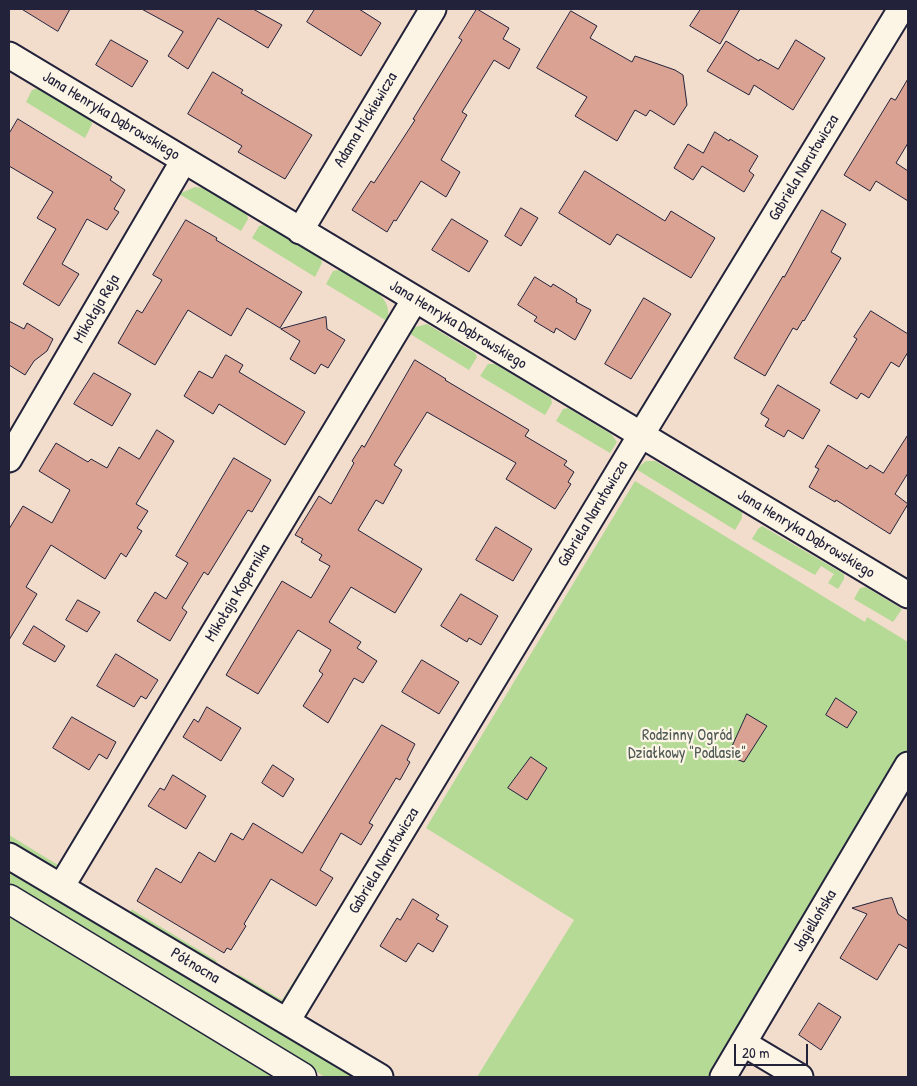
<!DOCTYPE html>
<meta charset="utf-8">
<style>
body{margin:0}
#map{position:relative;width:917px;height:1086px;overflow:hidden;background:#f2dccc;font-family:"Patrick Hand",sans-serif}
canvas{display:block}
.frame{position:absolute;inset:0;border:10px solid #22223b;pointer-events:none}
.scale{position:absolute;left:734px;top:1044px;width:74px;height:22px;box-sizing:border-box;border:2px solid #22223b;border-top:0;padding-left:6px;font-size:15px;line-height:18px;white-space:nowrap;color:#22223b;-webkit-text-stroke:4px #fcf5e5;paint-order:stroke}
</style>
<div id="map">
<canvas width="917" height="1086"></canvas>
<div class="frame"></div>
<div class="scale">20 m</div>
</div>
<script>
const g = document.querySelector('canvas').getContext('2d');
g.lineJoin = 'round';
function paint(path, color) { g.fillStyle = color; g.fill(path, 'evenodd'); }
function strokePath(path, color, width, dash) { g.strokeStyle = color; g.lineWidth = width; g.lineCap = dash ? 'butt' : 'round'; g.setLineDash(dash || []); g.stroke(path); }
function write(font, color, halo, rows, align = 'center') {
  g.font = font + ' "Patrick Hand",sans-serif'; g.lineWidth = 4.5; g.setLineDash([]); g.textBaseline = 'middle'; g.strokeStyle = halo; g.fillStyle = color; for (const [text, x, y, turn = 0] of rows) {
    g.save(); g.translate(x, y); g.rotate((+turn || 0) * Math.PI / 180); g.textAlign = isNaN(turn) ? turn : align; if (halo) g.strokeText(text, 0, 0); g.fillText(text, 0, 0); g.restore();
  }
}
const green = new Path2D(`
 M38 88 91 120 92 124 85 138 26 102 32 90Z
 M195 187 203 188 247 214 248 219 241 231 179 194Z
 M265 224 321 259 322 263 315 277 252 238 259 226Z
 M339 270C357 280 396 293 387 321L326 284 333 271Z
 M427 324 475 353 477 357 469 370 407 332 412 328Z
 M488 364H495L551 398 552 403 545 415 480 376Z
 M568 408 611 434 617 442 610 453 556 421 563 409Z
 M646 461H655L742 512V518L735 530 636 469Z
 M635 481 865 622 867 617 908 642V748L711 1077H477L574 920 426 828Z
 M762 526 844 574V579L838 589 828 583 834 574 821 566 815 575 752 539 758 529Z
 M866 587 902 609 893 622 854 599 860 588Z
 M83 822 85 824 60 866 51 867 9 842V835L58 865Z
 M9 863 361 1077H325L9 884Z
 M131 909 217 961 213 966 131 916Z
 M9 914 277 1077H9Z
 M315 947 316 952 283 1003 279 1004 236 979 238 974 282 1000Z`);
const building = new Path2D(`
 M22 9H70L58 31Z
 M142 9H253L282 25 268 48 218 18 188 69 168 56 183 32Z
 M315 9H359L381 23 361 56 307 22Z
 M477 9 509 28 503 39 520 49 509 69 494 60 462 112 467 115 441 160 460 172 446 197 421 181 396 221 394 220 387 232 352 210 371 181 374 183 415 120 413 119 462 40 459 38Z
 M701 9H740L720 44 690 26Z
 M571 11 597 26 590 38 632 62 635 56 675 70 683 75 687 105 674 125 650 110 646 116 635 110 617 141 575 116 587 97 537 68Z
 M111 40 148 61 132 87 96 65Z
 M796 40 825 58 793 110 754 85 749 95 707 71 726 41 759 61 760 59 778 69Z
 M213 72 243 90 241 93 312 135 285 179 238 152 242 146 188 114Z
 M908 79V143L896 163 908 171V201L876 181 870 191 844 175 891 98 895 100Z
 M18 119 112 177 110 180 125 190 114 209 119 212 107 230 87 219 62 264 79 274 59 306 23 284 56 229 37 218 53 192 9 166V134Z
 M715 132 729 141 730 139 758 156 749 171 754 175 744 192 702 166 693 180 674 168 688 144 703 153Z
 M585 171 665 221 671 211 715 238 691 278 617 234 610 245 559 213Z
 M521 208 538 218 521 246 505 236Z
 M822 210 846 224 831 252 841 258 804 321 803 320 797 330 793 328 765 376 734 358 783 276 784 277Z
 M452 219 488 241 469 272 432 250Z
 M186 220 217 238 216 240 302 292 280 328 247 308 231 336 188 310 155 365 118 343 137 310 142 313 162 280 153 275Z
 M535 277 551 287 553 284 577 299 576 302 591 310 575 340 556 328 554 333 534 321 537 317 518 305Z
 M644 298 671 314 631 379 605 364Z
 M871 311 908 334V352L899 367 891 362 869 398 861 393 857 399 830 383 857 339 854 337Z
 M326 317 327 329 345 340 328 368 321 364 315 374 290 359 300 341 281 329Z
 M9 321 24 329 27 323 53 339 47 351 34 361 25 375 9 365Z
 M226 355 243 365 239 372 305 412 285 445 219 404 213 414 184 396 199 371 212 378Z
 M415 360 446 379 445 380 529 430 525 436 567 461 564 465 574 472 568 482 571 484 555 509 506 479 516 463 427 412 394 465 402 470 383 504 376 500 358 530 422 569 395 613 351 587 329 622 361 642 357 648 377 661 363 683 354 678 328 723 303 706 323 674 319 671 331 650 298 630 258 694 226 675 282 581 311 598 330 566 319 560 322 555 301 542 303 539 295 535 319 496 331 504 354 463 352 461 362 445 364 447Z
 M94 373 131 394 112 426 74 404Z
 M778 385 820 410 803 439 788 430 784 437 765 426 769 419 761 414Z
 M157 430 174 441 136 504 148 511 137 528 142 531 126 557 121 553 105 579 51 545 26 587 37 594 9 640V529L23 506 52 523 70 490 39 471 56 443 88 462 91 459 107 468 119 447 139 459Z
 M908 435V473L895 494 908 504 890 534 836 500 835 502 809 487 819 469 815 467 828 445 867 469 870 465 883 473Z
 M234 458 271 480 252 512 248 510 208 575 204 572 182 608 187 612 170 641 137 621 155 592 166 599 188 563 176 556Z
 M496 527 532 549 513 581 476 560Z
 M461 594 498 616 481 645 469 638 467 642 441 626Z
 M78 600 100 612 87 632 66 620Z
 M34 626 65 646 55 662 23 644Z
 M116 654 158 680 146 699 141 696 134 707 97 686Z
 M422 660 459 682 439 714 402 692Z
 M836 698 857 712 847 728 826 715Z
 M207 707 241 728 221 761 183 737 194 719 198 722Z
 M747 714 767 726 744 762 728 756Z
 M72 717 116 742 107 759 99 754 89 770 53 748Z
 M382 725 415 744 407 760 410 762 400 780 396 778 369 823 373 825 361 845 341 833 320 870 333 878 316 906 271 879 244 924 246 926 231 950 227 948 224 953 137 901 156 868 181 883 199 852 215 862 231 833 243 840 253 823 302 853Z
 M531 757 547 768 527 800 508 788Z
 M273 765 294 779 283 797 262 783Z
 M173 775 206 796 186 829 148 806 160 788 164 790Z
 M892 898 898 914 908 921V949L899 944 877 980 840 958 867 914 852 908 884 899Z
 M413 899 439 915 436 919 448 926 433 952 418 943 406 962 380 946 397 918 400 920Z
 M819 1003 841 1017 821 1050 799 1035Z`);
const minor = new Path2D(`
 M9 55 908 595
 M300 231 433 9
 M9 459 184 160
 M9 856 380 1077
 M61 887 415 299
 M287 1021 641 435 901 9
 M743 1043 800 1077
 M723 1077 908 765`);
const secondary = new Path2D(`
 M9 899 302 1077`);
const streetNames = [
 ["Jana Henryka Dąbrowskiego",111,116,31],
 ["Adama Mickiewicza",366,120,-59],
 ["Gabriela Narutowicza",804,168,-59],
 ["Mikołaja Reja",97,309,-60],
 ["Jana Henryka Dąbrowskiego",458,325,31],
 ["Gabriela Narutowicza",593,514,-59],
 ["Jana Henryka Dąbrowskiego",806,534,31],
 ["Mikołaja Kopernika",238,593,-59],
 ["Gabriela Narutowicza",384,861,-59],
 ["Jagiellońska",815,921,-59],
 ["Północna",195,966,31]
];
const parkNames = [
 ["Rodzinny Ogród",687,736],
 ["Działkowy \"Podlasie\"",687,754]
];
paint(green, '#b4da96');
paint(building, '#daa293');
strokePath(building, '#22223b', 1);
strokePath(minor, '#22223b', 29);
strokePath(secondary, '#22223b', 31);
strokePath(minor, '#fcf5e5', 25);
strokePath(secondary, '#fcf5e5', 28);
write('16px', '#22223b', '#fcf5e5', streetNames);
write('16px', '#4e5956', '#fcf5e5', parkNames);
</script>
